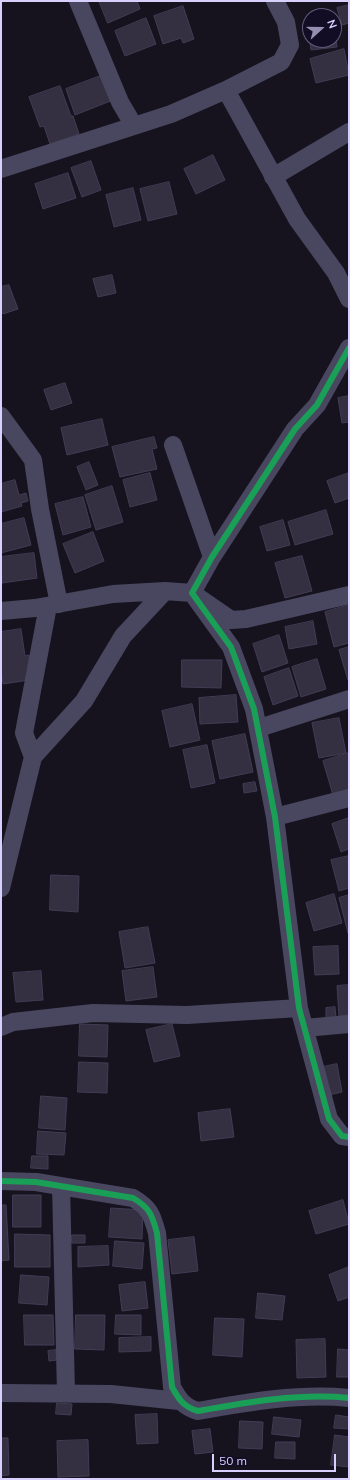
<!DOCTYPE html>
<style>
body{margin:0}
#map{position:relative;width:350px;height:1480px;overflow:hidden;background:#16131f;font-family:Mulish,sans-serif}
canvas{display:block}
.frame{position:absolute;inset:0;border:2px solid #d8d1ff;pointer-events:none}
.north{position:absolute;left:302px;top:8px;width:40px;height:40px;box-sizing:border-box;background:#120d25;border:1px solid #615b7c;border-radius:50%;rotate:69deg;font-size:11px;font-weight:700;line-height:16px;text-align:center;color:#d8d1ff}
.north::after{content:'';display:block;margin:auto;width:14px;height:18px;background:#948eb1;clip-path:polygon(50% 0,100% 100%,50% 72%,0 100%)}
.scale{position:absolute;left:212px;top:1454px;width:124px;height:18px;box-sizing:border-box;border:2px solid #d8d1ff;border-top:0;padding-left:5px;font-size:12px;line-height:14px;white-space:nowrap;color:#d8d1ff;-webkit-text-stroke:3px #120d25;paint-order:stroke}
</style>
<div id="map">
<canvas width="350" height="1480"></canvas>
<div class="frame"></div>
<div class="north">N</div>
<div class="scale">50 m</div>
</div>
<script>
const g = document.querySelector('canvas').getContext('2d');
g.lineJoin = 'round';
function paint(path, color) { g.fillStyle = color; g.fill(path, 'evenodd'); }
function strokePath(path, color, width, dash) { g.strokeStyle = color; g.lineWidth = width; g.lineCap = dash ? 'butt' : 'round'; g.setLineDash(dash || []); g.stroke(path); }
const building = new Path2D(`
 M99 1H137L140 9 108 23Z
 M349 5V23L342 25 337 8Z
 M183 6 194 39 183 43 181 38 163 44 154 16Z
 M310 17V40H334V25L337 47 311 50 306 18Z
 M146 18 156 44 125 56 115 31Z
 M344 49 349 75 316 83 310 59Z
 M103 75 113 100 75 115 66 89Z
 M60 86 71 116H73L79 134 50 144 44 126 40 127 29 97Z
 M213 155 225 180 196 194 184 169Z
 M91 161 101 190 82 197 71 168Z
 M68 173 76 198 43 209 35 184Z
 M169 182 177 214 148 221 140 189Z
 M133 188 141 220 114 227 106 195Z
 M112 275 116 293 98 297 93 279Z
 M9 285 18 309 3 314 1 309V287Z
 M65 383 72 403 51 410 44 390Z
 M349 396V422L342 423 338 398Z
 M102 419 108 445 67 455 61 428Z
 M154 437 157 448 152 449 157 469 120 477 112 447Z
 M89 462 98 485 86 490 77 467Z
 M150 473 157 500 130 507 123 480Z
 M349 473V498L335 503 327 481Z
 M15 480 19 495 26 493 28 501 21 503 22 506 1 512V484Z
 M112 486 123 522 96 530 85 495Z
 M83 497 91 527 63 535 55 504Z
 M326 510 333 534 295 545 288 522Z
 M24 518 31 545 1 553V524Z
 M283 520 290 545 267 551 260 527Z
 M93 532 104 561 75 573 63 544Z
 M34 553 37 578 2 583 1 557Z
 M302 556 312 591 285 598 275 563Z
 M349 605V643L334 647 325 612Z
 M313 621 317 644 289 649 285 627Z
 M21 629 25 656 29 655 31 667H27L29 680 3 684 1 669V632Z
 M279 635 288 663 262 672 253 644Z
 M349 647V679L348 680 339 650Z
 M317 659 326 689 301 697 292 667Z
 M182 660H222L221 688 182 687Z
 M289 668 298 696 273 705 264 677Z
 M236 695 238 722 200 724 199 698Z
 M192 704 200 740 170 747 162 711Z
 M339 718 346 753 319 758 312 723Z
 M245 734 253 772 220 779 212 741Z
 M207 745 215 783 191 788 183 750Z
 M349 753V791L333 795 323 761Z
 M255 782 257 791 244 793 243 784Z
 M349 818V849L341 852 332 824Z
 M349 856V888L339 891 331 860Z
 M51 875 79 876 78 912 50 910Z
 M334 894 342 923 314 931 306 903Z
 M349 895V932L348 933 339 898Z
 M148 927 155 963 125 968 119 932Z
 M338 946 339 974 315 975 313 947Z
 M153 967 157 997 126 1001 122 971Z
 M41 971 43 1000 16 1002 13 973Z
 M349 985V1015L339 1016 337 986Z
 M335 1007 336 1018 326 1019V1008Z
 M80 1024 108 1025 107 1057 79 1056Z
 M172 1024 180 1056 154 1062 146 1030Z
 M79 1062 108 1063 107 1093 78 1092Z
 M337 1064 342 1092 329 1095 323 1067Z
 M41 1096 67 1098 65 1130 39 1128Z
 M230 1109 234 1137 201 1141 198 1113Z
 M38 1131 66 1133 64 1155 37 1154Z
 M32 1156H48V1169L31 1168Z
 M13 1195H41V1227H13Z
 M343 1200 349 1224 316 1234 309 1211Z
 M1 1205H6L9 1260 1 1261Z
 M111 1208 143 1210 142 1239 109 1237Z
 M15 1234 50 1235V1267H15Z
 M72 1235H85V1243H72Z
 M194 1237 198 1271 172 1274 168 1240Z
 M115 1241 144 1243 142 1269 113 1266Z
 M108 1246 109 1265 78 1267V1247Z
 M349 1267V1297L338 1301 329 1275Z
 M21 1275 49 1277 47 1305 19 1303Z
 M145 1282 148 1308 122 1311 119 1285Z
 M258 1293 285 1296 282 1320 256 1318Z
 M24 1315H53L54 1345H25Z
 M76 1315H105L104 1350 75 1349Z
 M116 1315H141V1335L115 1334Z
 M215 1318 244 1319 242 1357 213 1355Z
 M151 1337V1351L119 1352V1338Z
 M325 1339 326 1377 297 1378 296 1340Z
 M338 1349 349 1350V1377H337Z
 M56 1350 57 1360 49 1361 48 1351Z
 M57 1403 72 1404 71 1415 56 1414Z
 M157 1414 158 1443 137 1444 135 1415Z
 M336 1415 349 1417V1429L334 1428Z
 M274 1417 301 1420 299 1437 272 1434Z
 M240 1421 263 1422 262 1449 239 1448Z
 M210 1429 213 1452 195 1454 192 1431Z
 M335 1435 349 1437V1467L331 1465Z
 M1 1438H8L9 1475 1 1476Z
 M88 1440 89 1476 58 1477 57 1441Z
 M276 1442H295V1459L275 1458Z`);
const street = new Path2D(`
 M78 1 120 102 134 126
 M275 1 286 22 290 45 281 62 226 90 297 219 336 273 349 299
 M1 169 171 114 226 90
 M273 177 349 132
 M349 348 317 405 295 429 212 557 192 593 231 647 254 709 275 817 299 1008 329 1119 342 1136 349 1137
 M1 416 33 460 40 509 59 604
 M173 445 212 557
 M1 611 35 608 113 594 165 591 192 593 231 620 246 619 349 595
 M259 728 349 699
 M33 757 24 733 48 606
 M275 817 349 798
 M1 888 33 757 84 701 123 636 165 591
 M1 1027 13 1022 93 1013 187 1015 299 1008
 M305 1028 349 1024
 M1 1181 36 1182 133 1198C150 1208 152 1215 157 1233L172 1387C179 1400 184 1407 198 1411 248 1402 299 1393 349 1398
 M61 1186 66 1393
 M1 1393 111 1394 179 1401`);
const cycleway = new Path2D(`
 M349 348 317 405 295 429 212 557 192 593 231 647 254 709 275 817 299 1008 329 1119 342 1136 349 1137
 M1 1181 36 1182 133 1198C150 1208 152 1215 157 1233L172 1387C179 1400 184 1407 198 1411 248 1402 299 1393 349 1398`);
paint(building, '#343042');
strokePath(building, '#423c54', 1);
strokePath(street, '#494760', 18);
strokePath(cycleway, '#1a9f57', 6);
</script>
